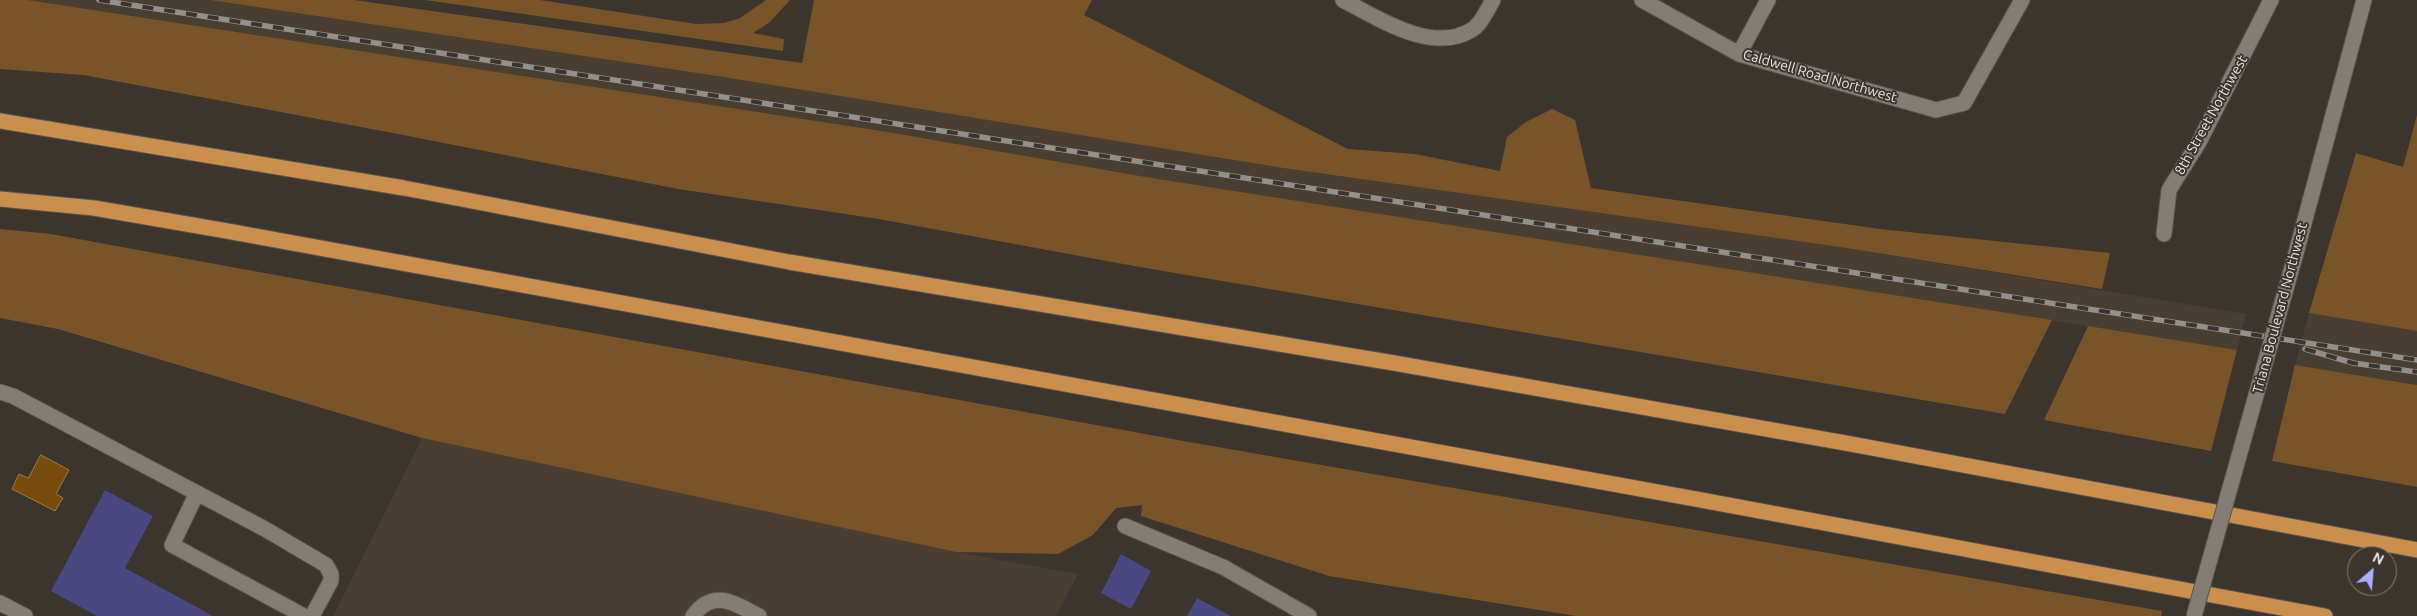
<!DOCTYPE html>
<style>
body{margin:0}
#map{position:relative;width:2417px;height:616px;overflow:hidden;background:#3b352e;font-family:Ubuntu,sans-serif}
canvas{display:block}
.north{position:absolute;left:2347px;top:546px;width:50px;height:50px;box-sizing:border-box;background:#3b352e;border:1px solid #817b76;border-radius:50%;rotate:27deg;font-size:14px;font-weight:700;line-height:20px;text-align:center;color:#e9e5e1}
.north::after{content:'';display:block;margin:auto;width:18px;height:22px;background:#acaffb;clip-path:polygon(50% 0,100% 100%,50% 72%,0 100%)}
</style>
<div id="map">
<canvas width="2417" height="616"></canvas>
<div class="north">N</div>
</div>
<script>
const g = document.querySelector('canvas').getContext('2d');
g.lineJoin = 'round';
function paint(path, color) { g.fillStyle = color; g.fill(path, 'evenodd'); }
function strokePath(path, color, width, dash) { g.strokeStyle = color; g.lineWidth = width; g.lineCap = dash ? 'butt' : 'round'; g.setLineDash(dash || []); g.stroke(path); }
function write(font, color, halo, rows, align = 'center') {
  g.font = font + ' Ubuntu,sans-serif'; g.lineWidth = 4; g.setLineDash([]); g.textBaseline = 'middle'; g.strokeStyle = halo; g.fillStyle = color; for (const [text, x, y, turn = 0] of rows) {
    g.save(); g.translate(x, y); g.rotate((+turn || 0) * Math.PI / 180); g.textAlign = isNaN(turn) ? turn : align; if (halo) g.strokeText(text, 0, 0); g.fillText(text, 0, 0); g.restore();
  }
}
const built = new Path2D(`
 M28 0H210L717 76 1283 168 1840 247 2246 314 2237 350 1146 177 888 132Z
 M2309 313 2417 331V385L2295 365Z
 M422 438 956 552 1078 574 1056 616H333Z`);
const green = new Path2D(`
 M0 0H28L888 132 1146 177 2052 320 2005 414 1134 266 879 219 678 189 398 134 83 75 0 69Z
 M210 0H354L802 63 814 0H1092L1084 15 1348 149 1415 154 1500 171 1507 137 1526 122 1552 109 1575 120 1591 188 1880 229 2110 253 2102 289 1840 247 1283 168 717 76Z
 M425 0H540L696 24 724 23 740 18 766 0H790L770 22 753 33 784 39 783 51Z
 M2417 115V331L2309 313 2356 153 2403 167Z
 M0 229 51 234 1189 442 2162 611 2161 616H1576L1329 576 1141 516 1142 505 1116 508 1093 535 1058 554 956 552 422 438 58 329 0 318Z
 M2088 326 2237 350 2211 451 2044 420Z
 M2295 365 2417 385V487L2272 461Z`);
const water = new Path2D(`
 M41 455 69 470 56 494 63 498 55 511 12 489 19 474 28 478Z`);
const building = new Path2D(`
 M105 490 153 516 125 568 213 616H97L51 591Z
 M1121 554 1151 571 1131 609 1101 593Z
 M1197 598 1231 616H1187Z`);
const minor = new Path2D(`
 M1343 0C1379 19 1434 55 1473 29 1482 23 1488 8 1493 0
 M1642 0 1739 54 1936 110 1964 103 2022 0
 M1739 54 1768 0
 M2164 234 2169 190 2199 142 2271 0
 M2296 253 2364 0
 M0 392 13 396 265 529 326 565 331 574V581L312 616
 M197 493 172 545 304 616
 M1125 526 1223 567 1309 616
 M0 603 25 616
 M693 616C713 588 734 603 759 616`);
const highway = new Path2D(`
 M0 121 404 188 789 262 1394 363 1851 444 2417 550
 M0 199 94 208 227 231 1701 500 2325 616`);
const rail = new Path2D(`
 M99 0 2417 360
 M2305 349 2353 363 2417 372`);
const minorBridge = new Path2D(`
 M2194 616 2296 253`);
const streetNames = [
 ["Caldwell Road Northwest",1820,76,16],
 ["8th Street Northwest",2211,115,-61],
 ["Triana Boulevard Northwest",2280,308,-75]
];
paint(built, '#493e32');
paint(green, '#795428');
paint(water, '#7a4c0c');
strokePath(water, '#9b7a4c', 1);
paint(building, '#494883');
strokePath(minor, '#5a544f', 17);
strokePath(highway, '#5a544f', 17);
strokePath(minor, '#847d75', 15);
strokePath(highway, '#ca8f4c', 15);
strokePath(rail, '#948f8a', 5.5);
strokePath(rail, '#3b352e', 4, [11]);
strokePath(minorBridge, '#5a544f', 17, []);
strokePath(minorBridge, '#847d75', 15);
write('14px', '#e9e5e1', '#3b352e', streetNames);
</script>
